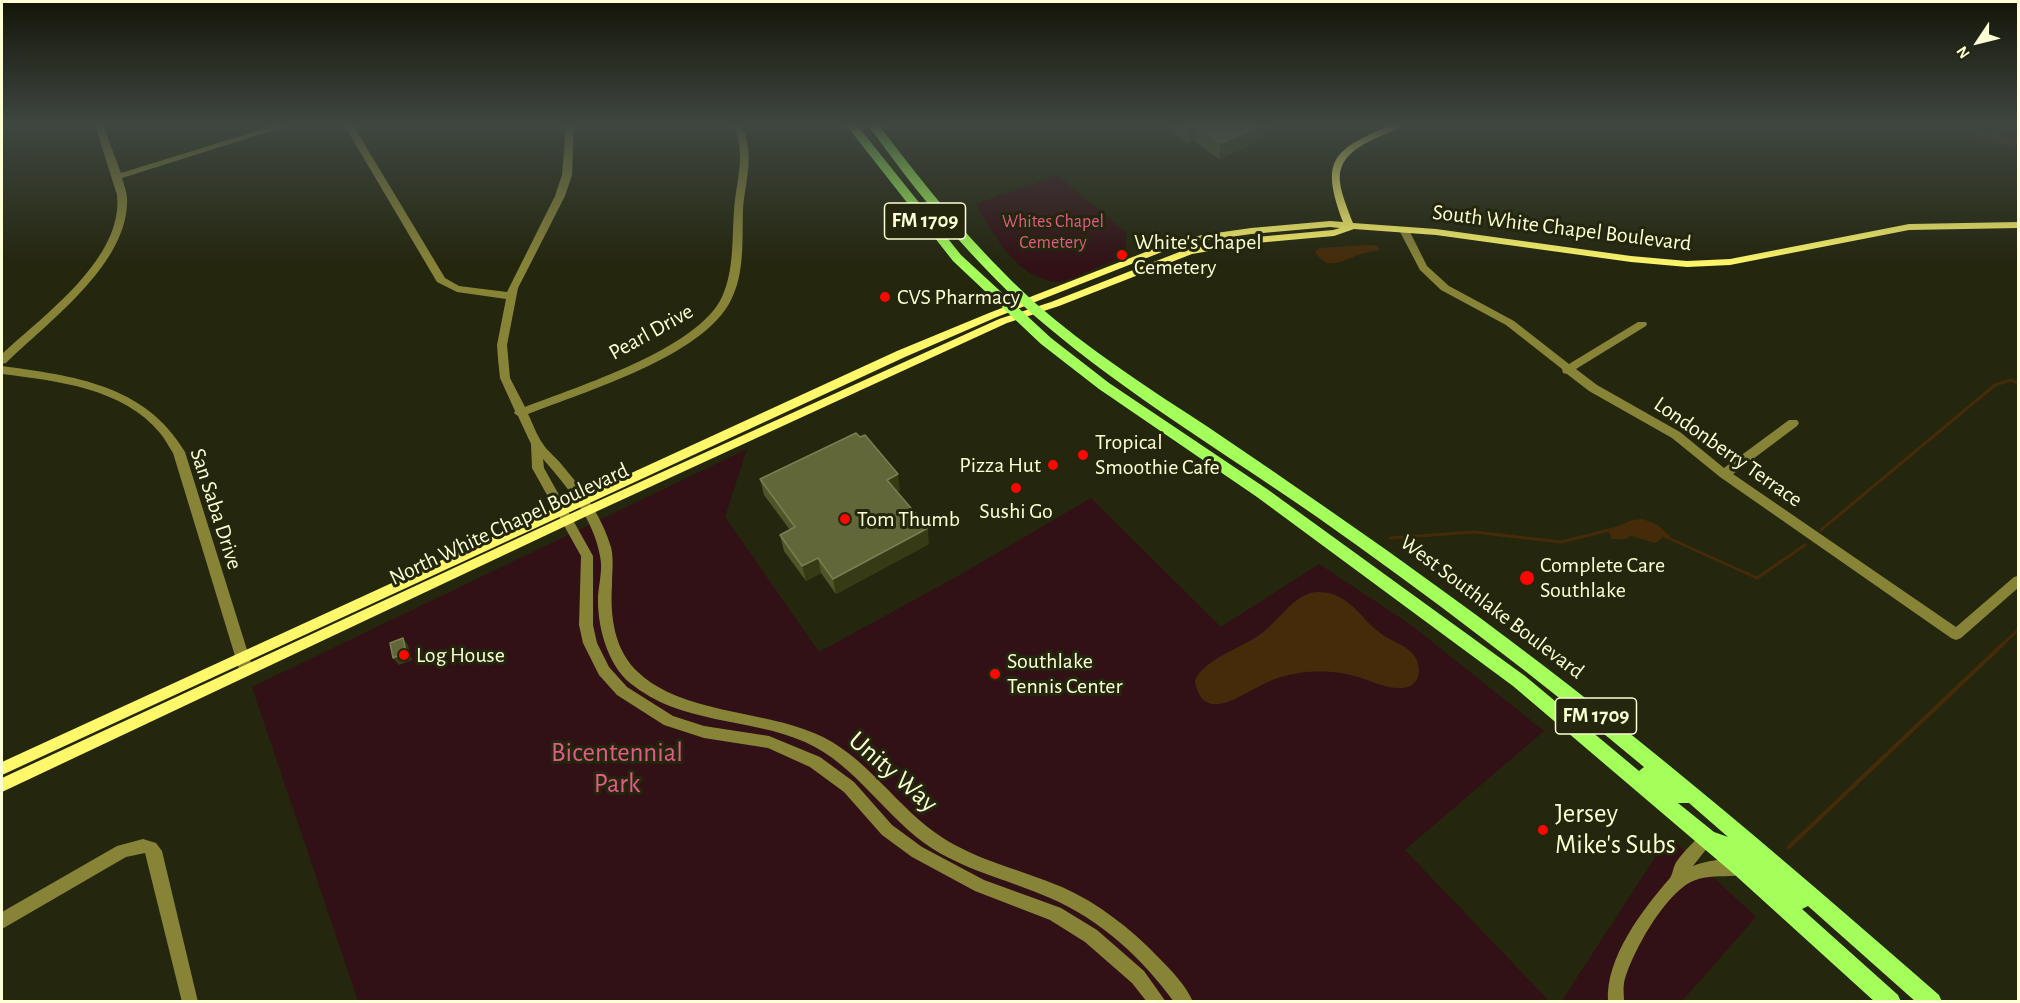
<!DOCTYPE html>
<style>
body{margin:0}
#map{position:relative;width:2020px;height:1003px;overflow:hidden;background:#24260e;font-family:"Alegreya Sans",sans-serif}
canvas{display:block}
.frame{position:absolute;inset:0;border:3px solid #fdffd4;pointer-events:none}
.north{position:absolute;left:1948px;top:12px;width:60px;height:60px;-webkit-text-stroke:4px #24260e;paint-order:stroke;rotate:235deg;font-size:16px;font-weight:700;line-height:24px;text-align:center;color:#fdffd4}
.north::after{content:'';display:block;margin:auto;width:21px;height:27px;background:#fdffd4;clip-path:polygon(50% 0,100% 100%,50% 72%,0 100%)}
</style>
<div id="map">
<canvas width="2020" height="1003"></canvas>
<div class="frame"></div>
<div class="north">N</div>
</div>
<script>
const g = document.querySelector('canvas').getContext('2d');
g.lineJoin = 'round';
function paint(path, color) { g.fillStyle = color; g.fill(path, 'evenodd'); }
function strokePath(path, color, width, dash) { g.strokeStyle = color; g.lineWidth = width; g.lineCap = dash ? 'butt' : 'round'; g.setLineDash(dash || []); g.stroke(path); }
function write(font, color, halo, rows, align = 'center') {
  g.font = font + ' "Alegreya Sans",sans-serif'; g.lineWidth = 6; g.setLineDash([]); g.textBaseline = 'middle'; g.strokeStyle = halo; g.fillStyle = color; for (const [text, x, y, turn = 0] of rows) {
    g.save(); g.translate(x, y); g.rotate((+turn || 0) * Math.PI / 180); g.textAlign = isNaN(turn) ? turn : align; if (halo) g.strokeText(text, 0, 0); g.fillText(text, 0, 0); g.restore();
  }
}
const green = new Path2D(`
 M1057 175 1126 233V255C1113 260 1067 283 1057 282 1017 279 994 235 976 204Z
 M747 449 725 517 819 652 958 576 1091 498 1221 627 1319 564 1411 625 1544 731 1405 850 1549 1001H358L252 687Z
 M1669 836 1756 917 1682 1001 1561 1002Z`);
const water = new Path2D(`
 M1975 132 2003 134 2018 140V147L1990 143 1972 136Z
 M1368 245 1377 246 1380 250C1374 251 1368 252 1361 254 1344 259 1329 273 1315 252L1319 248Z
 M1643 519 1658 525 1671 537H1663L1656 543 1630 536 1626 539H1612L1608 530 1632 520Z
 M1316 592C1348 591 1357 615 1379 632 1388 640 1401 643 1410 651 1423 662 1423 687 1402 688 1386 689 1372 681 1358 677 1338 671 1314 670 1294 674 1283 676 1270 680 1260 686 1239 696 1202 724 1195 681 1200 662 1242 647 1258 636 1278 623 1292 595 1316 592Z`);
const streamFar1 = new Path2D(`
 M1821 530 1995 385 2011 380 2018 383
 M1664 536 1757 578 1805 545
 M1390 538 1474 532 1561 542 1613 529
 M2001 646 2018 630`);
const stream = new Path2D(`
 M1789 847 2003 644`);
const street = new Path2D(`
 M95 125H103L121 173 276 125H290L122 178C125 187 128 196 127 205 124 267 47 323 6 363L2 364V354C43 316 124 258 117 195Z
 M344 125H353L445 278 459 286 507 292 555 196 562 175 566 125H574L572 175 565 196 518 288 507 345 510 378 525 407C576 387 698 349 722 297 734 271 732 239 734 211 736 181 747 153 733 125H741C756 153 745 181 743 210 742 239 745 273 731 300 704 356 584 392 528 414 533 424 537 436 543 444 548 452 557 458 562 465 582 488 602 517 611 547 614 560 612 571 612 585 610 616 614 651 639 673 682 713 760 710 814 733 866 754 896 808 943 838 979 861 1022 870 1062 887 1098 903 1130 928 1158 957 1170 969 1186 985 1193 1002H1174C1142 958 1101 920 1050 898 1012 881 970 872 933 849 886 819 857 765 805 742 748 717 681 725 630 683 607 664 597 625 598 596 599 583 603 569 600 556 594 520 567 486 543 459L544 468 593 556V625L597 643 609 667 627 687 673 716 704 726 769 736 820 757 854 782 892 825 922 847 984 880 1061 908 1097 930 1144 971 1166 1002H1147L1132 983 1085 942 1050 920 975 891 912 857 882 835 844 792 810 767 768 748 704 738 664 725 617 695 599 675 583 643 579 625 581 556 532 468 531 444 518 416 514 413 515 411 500 378 498 359 497 345 506 299 457 292 437 282Z
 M1404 227 1409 230 1427 266 1449 286 1514 321 1569 364 1638 322H1646L1647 324 1646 326 1576 369 1597 385 1680 432 1724 468 1789 420H1797L1799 423 1797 426 1733 474 1956 627 2014 577 2018 576V588L1961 638 1956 640 1951 638 1720 477 1672 438 1589 391 1567 374 1563 373 1562 369 1506 325 1441 290 1420 270 1399 230Z
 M2 366C73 376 145 384 185 452L253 669 251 673 246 675 241 673 239 669 173 453C169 447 165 439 160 433 123 388 57 381 2 374Z
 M1707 831 1712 833 1715 838 1693 866C1709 860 1731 856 1747 863L1750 868 1747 873C1733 879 1712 873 1693 881 1665 893 1631 954 1624 983 1623 989 1624 995 1624 1002H1608C1605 958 1643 909 1670 878 1673 874 1673 866 1677 861 1684 851 1694 842 1702 833Z
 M143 839 156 843 162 851 198 1002H182L145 853 126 857 2 929V912L117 846Z`);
const secondary = new Path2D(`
 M1390 125H1402C1393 132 1382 135 1372 140 1327 162 1338 183 1353 223L1436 229 1631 256 1687 261 1730 259 1909 224 2018 222V228L1909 230 1730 265 1687 267 1631 262 1436 235 1354 229 1334 236 1256 243 1192 254 1059 306 1007 323 591 514 2 792V778L583 508 999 319 1051 302 1187 249 1256 237 1333 230 1340 228 1330 227 1251 234 1202 241 1167 250 997 317 905 357 2 775V762L897 351 989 313 1161 246 1202 235 1251 228 1330 221 1343 222C1320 159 1332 151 1390 125Z`);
const primary = new Path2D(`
 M846 125H857L961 255 1051 338 1109 383 1267 489 1525 676 1639 771 1644 767C1539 679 1429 596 1317 517 1225 453 1128 395 1043 323 976 266 919 196 868 125H879C926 188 976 249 1034 302 1088 349 1148 388 1208 427 1288 481 1368 536 1446 593 1619 718 1779 855 1939 995L1942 1002H1916L1808 906 1802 909 1898 995 1901 1002H1875L1735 875 1513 686 1257 497 1099 389 1041 344 953 261ZM1678 803H1689L1728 837 1714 832Z`);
const wall = new Path2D(`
 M1170 125H1267L1264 139 1219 159 1194 141 1188 144 1171 132 1172 127Z
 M760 479 900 490 897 491 929 544 836 594 821 573 806 581 784 551 780 535 790 530 764 495Z`);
const shadedWall = new Path2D(`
 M1261 125H1267L1264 139 1219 159 1221 143Z
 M1196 126 1194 141 1188 144 1190 128Z
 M898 474 900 490 889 495 887 480Z
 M928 528 929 544 836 594 833 579Z
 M818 558 821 573 806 581 802 566Z
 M403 638 408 645 412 660 399 665 393 658Z`);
const building = new Path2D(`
 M1186 125H1261L1221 143 1196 126 1190 128Z
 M856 433 860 437 865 435 898 474 887 480 928 528 833 579 818 558 802 566 780 535 795 527 760 479Z
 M403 638 406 652 393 658 390 643Z`);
const markers = [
 [1122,255,6,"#ff0700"],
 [885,297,6,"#ff0700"],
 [1083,455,6,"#ff0700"],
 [1053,465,6,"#ff0700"],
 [1016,488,6,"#ff0700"],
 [845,519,6,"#ff0700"],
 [1527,578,8,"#ff0700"],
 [404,655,6,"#ff0700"],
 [995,674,6,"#ff0700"],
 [1543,830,6,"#ff0700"]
];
const farParknames = [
 ["Whites Chapel",1053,222],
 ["Cemetery",1053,243]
];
const shields = [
 [925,221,81],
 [1596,716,81]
];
const shieldNames = [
 ["FM 1709",925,221],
 ["FM 1709",1596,716]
];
const streetNames = [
 ["South White Chapel Boulevard",1562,228,7],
 ["Pearl Drive",651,332,-29],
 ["Londonberry Terrace",1728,452,35],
 ["San Saba Drive",216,509,72],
 ["North White Chapel Boulevard",509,524,-25],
 ["West Southlake Boulevard",1492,607,37]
];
const poiNames = [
 ["White's Chapel",1134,242],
 ["Cemetery",1134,267],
 ["CVS Pharmacy",897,297],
 ["Tropical",1095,442],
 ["Smoothie Cafe",1095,467],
 ["Pizza Hut",1041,465,"right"],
 ["Sushi Go",1016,511,"center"],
 ["Tom Thumb",857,519],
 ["Complete Care",1540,565],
 ["Southlake",1540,590],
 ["Log House",416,655],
 ["Southlake",1007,661],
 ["Tennis Center",1007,686]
];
const nearParknames = [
 ["Bicentennial",617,753],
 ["Park",617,784]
];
const nearStreetnames = [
 ["Unity Way",893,772,41]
];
const nearPoinames = [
 ["Jersey",1555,814],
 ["Mike's Subs",1555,845]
];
paint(green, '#311115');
paint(water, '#452b09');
strokePath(streamFar1, '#452b09', 3);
strokePath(stream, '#452b09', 4);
paint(street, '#878438');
paint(secondary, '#fff86b');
paint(primary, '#a4ff5b');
paint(wall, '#4f5527');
paint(shadedWall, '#363a15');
paint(building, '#62673a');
strokePath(building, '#7a7f52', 1.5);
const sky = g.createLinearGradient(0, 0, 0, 266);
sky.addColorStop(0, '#141508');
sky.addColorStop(0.47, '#3f4741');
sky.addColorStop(1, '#3f474100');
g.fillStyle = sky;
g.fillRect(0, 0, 2020, 266);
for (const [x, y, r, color] of markers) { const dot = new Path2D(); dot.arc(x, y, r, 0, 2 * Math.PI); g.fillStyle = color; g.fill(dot); strokePath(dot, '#24260e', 2); }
write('18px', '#e35c87', '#24260e', farParknames);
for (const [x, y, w] of shields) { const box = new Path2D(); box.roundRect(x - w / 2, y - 18, w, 36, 4.5); g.fillStyle = '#24260e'; g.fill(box); strokePath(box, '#fdffd4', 1.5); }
write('bold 21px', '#fdffd4', null, shieldNames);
write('22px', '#fdffd4', '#24260e', streetNames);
write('22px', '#fdffd4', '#24260e', poiNames, 'left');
write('27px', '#e35c87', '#24260e', nearParknames);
write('27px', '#fdffd4', '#24260e', nearStreetnames);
write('27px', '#fdffd4', '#24260e', nearPoinames, 'left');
</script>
